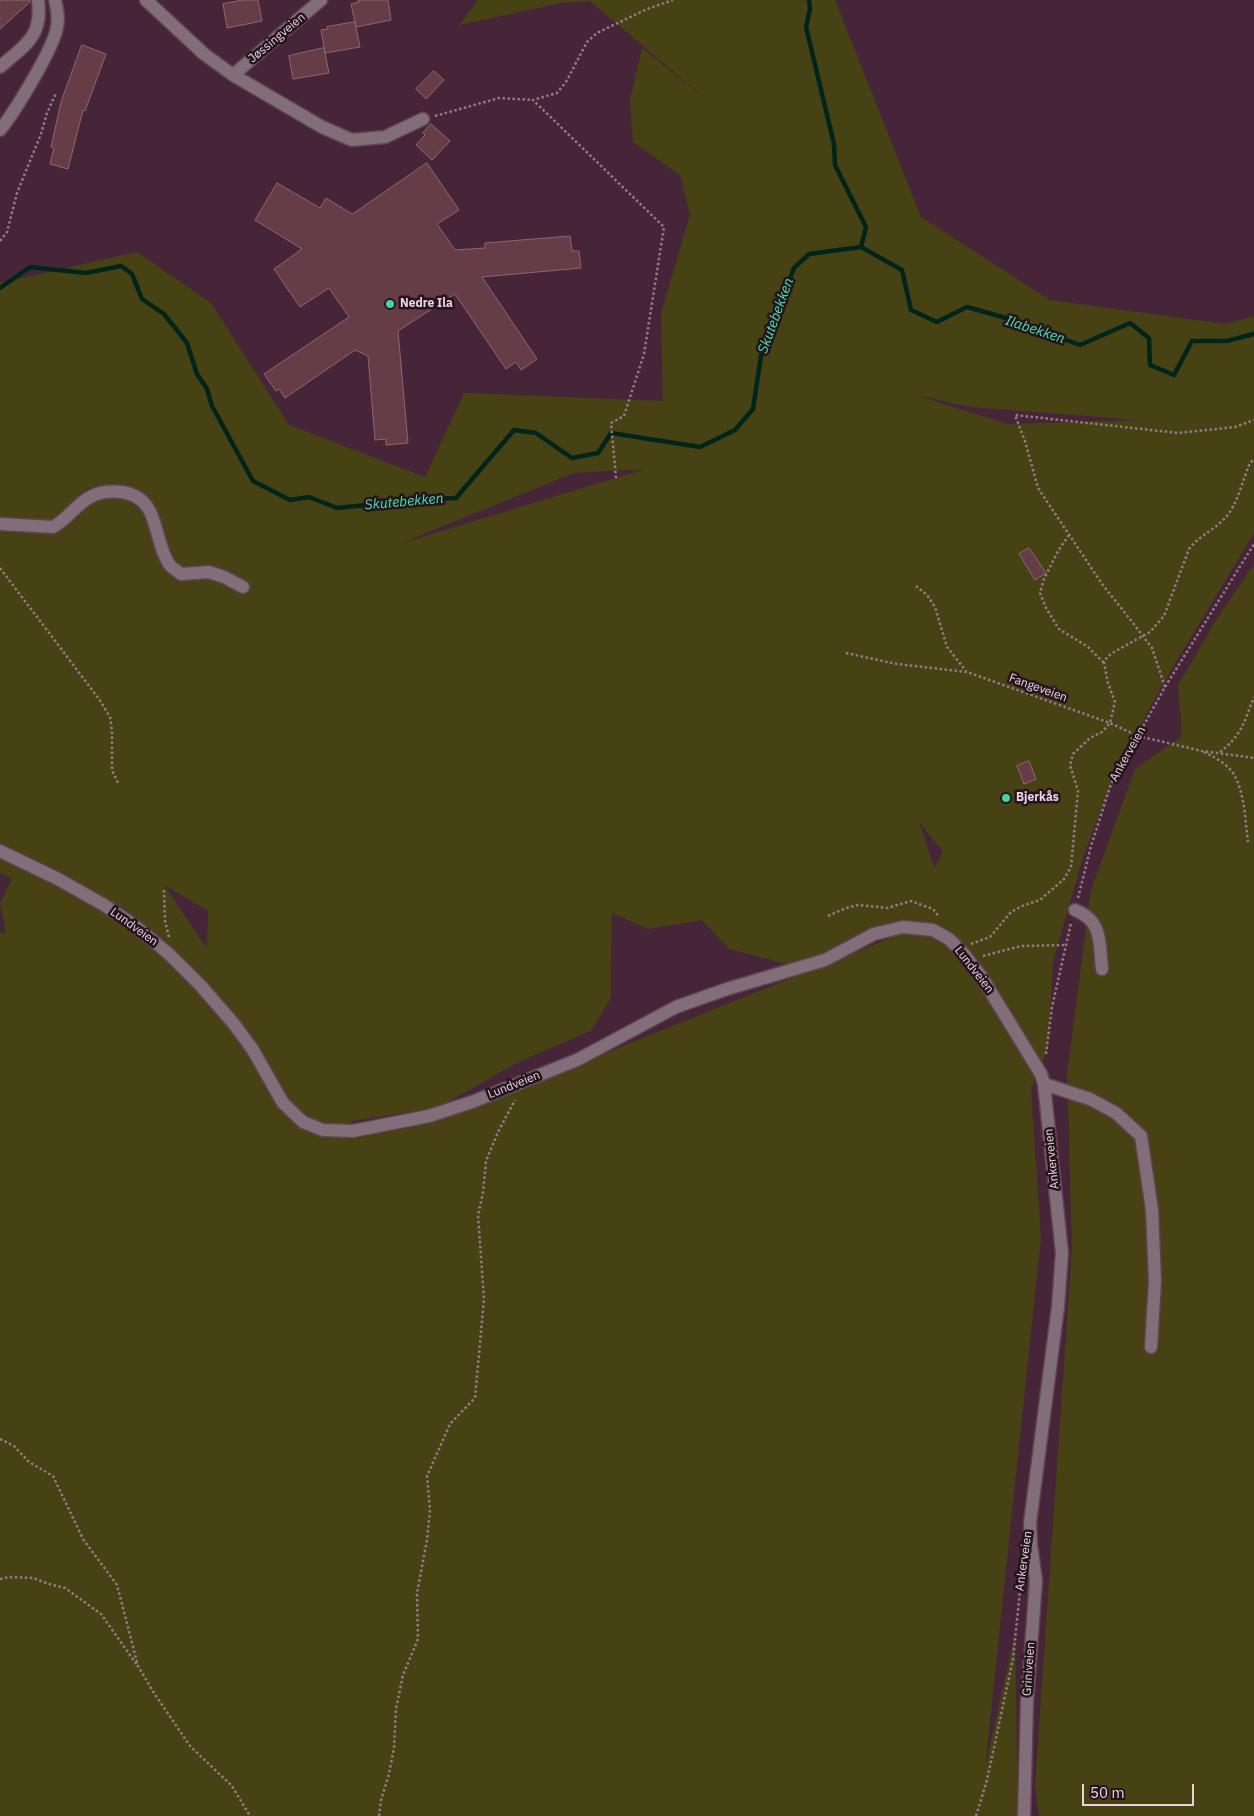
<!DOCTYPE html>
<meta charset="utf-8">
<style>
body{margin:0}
#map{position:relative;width:1254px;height:1816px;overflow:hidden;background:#472539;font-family:"IBM Plex Sans",sans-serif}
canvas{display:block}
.scale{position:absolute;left:1082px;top:1784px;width:112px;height:22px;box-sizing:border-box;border:2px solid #ead3df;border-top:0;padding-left:6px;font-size:15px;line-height:18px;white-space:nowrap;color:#ead3df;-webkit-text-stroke:4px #24141d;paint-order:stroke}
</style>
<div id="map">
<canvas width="1254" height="1816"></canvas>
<div class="scale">50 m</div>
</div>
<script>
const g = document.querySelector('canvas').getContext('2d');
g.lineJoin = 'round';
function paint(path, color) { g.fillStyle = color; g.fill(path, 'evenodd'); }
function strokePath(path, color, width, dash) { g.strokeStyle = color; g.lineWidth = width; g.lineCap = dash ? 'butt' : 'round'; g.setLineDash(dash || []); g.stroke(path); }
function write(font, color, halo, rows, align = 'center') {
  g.font = font + ' "IBM Plex Sans",sans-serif'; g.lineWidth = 5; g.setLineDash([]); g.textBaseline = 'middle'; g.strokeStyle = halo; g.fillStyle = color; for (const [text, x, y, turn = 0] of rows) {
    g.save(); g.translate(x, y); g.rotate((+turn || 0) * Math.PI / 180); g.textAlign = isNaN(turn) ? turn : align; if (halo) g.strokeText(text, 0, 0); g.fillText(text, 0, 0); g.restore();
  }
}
const green = new Path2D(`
 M478 0H835L921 217 1050 300 1225 324 1254 316V533L1161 687 1116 771 1083 857 1053 962 1048 1048 1031 1088 1041 1236 985 1769 1015 1633 1018 1816H0V933H6L0 903 12 879 0 873V283L137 252 211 303 289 425 425 477 464 393 663 401 661 313 690 215 680 175 633 142 630 100 642 48 707 100 590 1 561 3 459 25ZM912 394 970 407 1139 420 1008 424ZM645 469 399 544 574 473ZM919 822 943 852 935 867H934ZM164 885 208 911 207 947H206ZM612 913 648 929 702 920 729 949 795 966 902 929 898 935 497 1097 353 1129 352 1121 437 1108 517 1063 592 1030 611 997Z
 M1254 564V1816H1039L1035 1786 1072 1246 1067 1074 1091 890 1135 769 1182 736 1178 685 1218 617Z`);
const stream = new Path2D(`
 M809 0 810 9 806 27 834 144 835 165 866 227 861 247
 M861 247 902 270 911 310 937 322 967 307 1006 318 1080 345 1130 323 1149 338 1150 365 1174 375 1192 341H1227L1254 334
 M0 288 30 267 86 273 121 266 132 274 142 299 164 314 187 343 197 374 207 389 212 406 253 481 290 500 309 497 337 508 424 499 456 498 514 430 536 433 572 458 598 453 611 433 700 447 735 430 753 409 761 356 794 268 809 254 861 247`);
const building = new Path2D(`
 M0 0H30V2L0 29Z
 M243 0H258L262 21 227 28 223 4Z
 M358 0H388L391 20 356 27 351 4 359 2Z
 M355 22 360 47 325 53 321 30 328 29 327 27Z
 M82 45 106 54 85 111 83 110 68 169 50 164 54 148 51 147 61 102Z
 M324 48 329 73 293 79 289 56Z
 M434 71 444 80 426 99 416 89Z
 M431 124 450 141 432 160 416 145 425 135 423 133Z
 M427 163 459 210 437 224 455 250 485 248V243L570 236 572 251H579L581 268 482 277 537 359 521 370 516 362 506 369 455 294 398 331 408 443 386 445V439L375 440 368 356 355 350 285 398 279 389 276 391 264 374 349 317 329 288 300 307 274 269 302 249 255 220 277 183 320 208 326 198 352 214Z
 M1029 548 1046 573 1035 580 1019 554Z
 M1029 761 1036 779 1024 784 1017 766Z`);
const path = new Path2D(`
 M435 116 499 98 534 100
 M0 241 7 232 17 193 41 134 47 113 56 93
 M616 478 611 423 624 416 644 354 664 227 533 100 557 93 566 82 587 42 597 33 647 9 673 0
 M1069 535 1058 551 1044 579 1040 593 1046 608 1059 629 1088 647 1104 663
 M0 568 99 699 110 717 112 731V770L118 783
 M916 586 927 595 935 607 947 647 966 671
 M846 653 897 664 967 672 1110 723 1138 736 1202 751 1254 758
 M1165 687 1152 648 1133 623 1102 584 1038 488 1025 441 1015 415 1178 433 1235 427 1254 420
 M1204 752C1214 757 1226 763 1233 773 1245 792 1245 820 1248 842
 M1220 752C1242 735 1244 722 1254 697
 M164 890 165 921 169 937
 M1078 898 1091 846 1111 784 1165 687 1254 544
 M828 916 846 908 858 905 887 908 911 901 933 909 939 917
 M971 944 990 937 1011 912 1022 906 1040 900 1064 879 1071 867 1078 791 1070 765 1073 754 1090 738 1102 732 1110 723 1115 702 1108 683 1104 663 1107 657 1114 652 1150 632 1164 616 1189 549C1199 536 1214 530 1225 518 1237 506 1243 479 1250 463L1254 459
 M983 956 1021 946 1065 945
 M1046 1054 1052 1007 1071 923
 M0 1439 14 1446 29 1462 53 1476 83 1539 117 1585 138 1666 154 1693 190 1746 232 1786 250 1816
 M0 1579 9 1577 33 1578 49 1584 65 1588 101 1614 137 1665
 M379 1816 381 1800 389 1774 394 1748 396 1709 403 1675 418 1639 417 1593 427 1540 430 1510 427 1476 450 1424 475 1398 484 1299 478 1215 483 1193 486 1161 498 1132 515 1100
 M976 1816 987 1780 1013 1659 1021 1581`);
const minor = new Path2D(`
 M146 0 204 54 233 75 322 127 352 140 385 137 423 119
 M0 67C25 45 43 37 38 0
 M233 75 321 0
 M0 130C14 113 54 48 57 27 59 18 57 9 55 0
 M0 524 53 527C68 519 77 503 92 496 102 491 112 491 122 492 161 498 152 538 169 564 172 568 177 571 181 574L209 572 224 577 243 587
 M0 851 58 879 104 905 134 925 169 954 201 986 234 1024 253 1050 283 1103 303 1122 323 1130 353 1131 429 1116 472 1102 577 1060 676 1007 727 989 825 960 874 934 903 927 933 930 949 939 963 953 981 976 1041 1074 1044 1084 1062 1253 1058 1307 1030 1523 1031 1545 1036 1580 1027 1702 1024 1816
 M1075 910C1103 921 1099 942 1102 969
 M1044 1084 1090 1099 1116 1113 1141 1136 1152 1210 1155 1281 1151 1347`);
const markers = [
 [390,304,5,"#44d49f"],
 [1006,798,5,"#44d49f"]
];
const streetNames = [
 ["Jøssingveien",277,38,-40],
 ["Fangeveien",1038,688,20],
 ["Ankerveien",1128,754,-61],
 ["Lundveien",134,927,36],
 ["Lundveien",974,970,52],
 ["Lundveien",514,1085,-22],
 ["Ankerveien",1052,1159,-96],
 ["Ankerveien",1024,1561,-82],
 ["Griniveien",1029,1669,-86]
];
const poiNames = [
 ["Nedre Ila",400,304],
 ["Bjerkås",1016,798]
];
const waterNames = [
 ["Skutebekken",776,316,-70],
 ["Ilabekken",1035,330,18],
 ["Skutebekken",404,502,-5]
];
paint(green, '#464214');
strokePath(stream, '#012619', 4.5);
paint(building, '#663c46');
strokePath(building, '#92656f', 1);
strokePath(minor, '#614154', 15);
strokePath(path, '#967989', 2.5, [2.5, 2.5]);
strokePath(minor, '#816e78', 12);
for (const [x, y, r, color] of markers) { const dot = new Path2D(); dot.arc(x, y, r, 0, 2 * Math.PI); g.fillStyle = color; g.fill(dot); strokePath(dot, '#24141d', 2); }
write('12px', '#ead3df', '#24141d', streetNames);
write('bold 12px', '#ead3df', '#24141d', poiNames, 'left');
write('italic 14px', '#46e4ab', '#24141d', waterNames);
</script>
